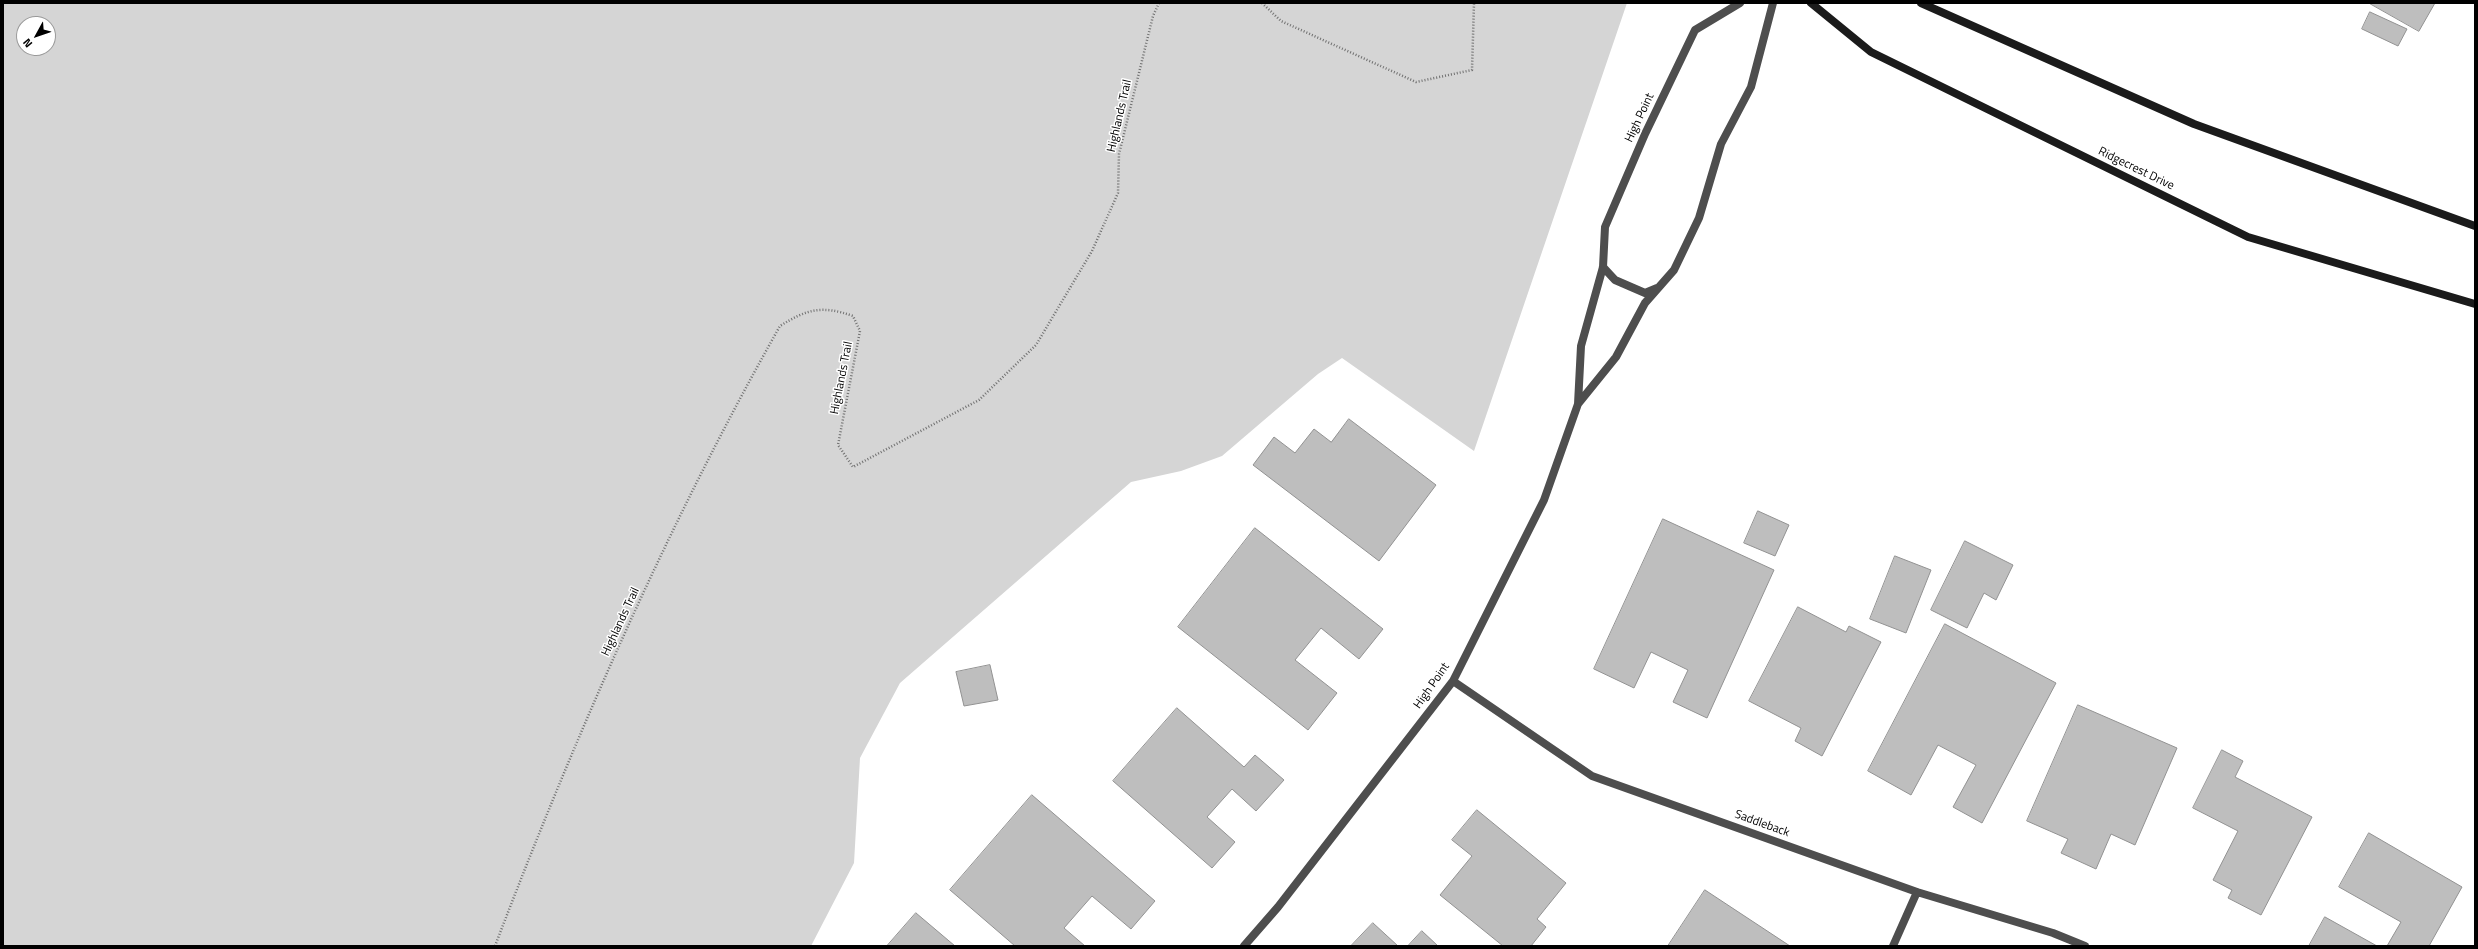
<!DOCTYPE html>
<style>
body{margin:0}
#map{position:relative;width:2478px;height:949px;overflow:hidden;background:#fff;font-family:"Titillium Web",sans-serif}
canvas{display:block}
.frame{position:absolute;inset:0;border:4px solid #000;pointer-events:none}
.north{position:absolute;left:16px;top:16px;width:40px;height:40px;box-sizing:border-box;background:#fff;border:1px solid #999;border-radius:50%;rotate:230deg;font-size:11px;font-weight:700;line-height:16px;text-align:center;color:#000}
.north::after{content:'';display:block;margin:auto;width:14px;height:18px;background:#000;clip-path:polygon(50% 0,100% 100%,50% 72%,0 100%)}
</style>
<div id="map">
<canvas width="2478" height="949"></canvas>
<div class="frame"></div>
<div class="north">N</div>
</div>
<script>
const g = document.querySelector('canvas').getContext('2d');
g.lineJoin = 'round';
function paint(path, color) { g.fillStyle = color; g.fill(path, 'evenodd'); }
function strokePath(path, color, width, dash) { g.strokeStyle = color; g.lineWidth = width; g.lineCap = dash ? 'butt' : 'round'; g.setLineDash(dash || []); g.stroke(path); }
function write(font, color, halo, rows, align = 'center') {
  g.font = font + ' "Titillium Web",sans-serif'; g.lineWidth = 3; g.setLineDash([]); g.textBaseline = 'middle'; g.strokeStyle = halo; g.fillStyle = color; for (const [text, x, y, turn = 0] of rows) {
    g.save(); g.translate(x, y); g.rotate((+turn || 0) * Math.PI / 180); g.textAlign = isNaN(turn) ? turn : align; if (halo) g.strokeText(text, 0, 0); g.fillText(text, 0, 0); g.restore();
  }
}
const green = new Path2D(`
 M3 3H1627L1474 451 1342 358 1318 374 1222 456 1181 471 1131 482 900 683 860 758 854 863 811 946H3ZM24 24H48V48H24Z`);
const building = new Path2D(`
 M2369 3H2435L2419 31Z
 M2370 12 2407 29 2398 46 2362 29Z
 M1349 419 1436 485 1379 561 1253 465 1274 437 1295 453 1314 429 1331 442Z
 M1758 511 1789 525 1775 556 1744 543Z
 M1663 519 1774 570 1707 718 1673 702 1688 670 1651 652 1634 688 1594 669Z
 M1255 528 1383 629 1359 659 1321 628 1295 660 1337 693 1308 730 1178 627Z
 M1965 541 2013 565 1996 600 1984 593 1967 628 1931 610Z
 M1895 556 1931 570 1906 633 1870 619Z
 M1798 607 1846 632 1849 626 1881 642 1822 756 1795 741 1801 728 1749 701Z
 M1945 624 2056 683 1982 823 1953 807 1976 765 1938 745 1911 795 1868 771Z
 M990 665 998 700 964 706 956 672Z
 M2078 705 2177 748 2135 845 2111 834 2096 869 2061 853 2068 839 2027 821Z
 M1177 708 1244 767 1255 755 1284 780 1256 811 1232 789 1207 817 1235 842 1212 868 1113 781Z
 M2222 750 2243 761 2235 777 2312 817 2261 915 2228 898 2232 890 2213 880 2238 831 2193 808Z
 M1032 795 1155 901 1131 929 1092 896 1064 928 1085 946H1015L950 890Z
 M1477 810 1566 883 1537 919 1546 927 1531 946H1503L1440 895 1472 856 1452 840Z
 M2369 833 2462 887 2429 946H2387L2401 922 2339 887Z
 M1705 890 1790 946H1668Z
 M916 913 955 946H887Z
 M2325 917 2377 946H2309Z
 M1373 923 1398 946H1351Z
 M1422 931 1438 946H1408Z`);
const path = new Path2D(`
 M1262 3 1281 21 1416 82 1472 70 1474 3
 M495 946C576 734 668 524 780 326 807 309 822 305 853 316L860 331 838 445 853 467 979 400 1036 345 1092 251 1118 193 1119 154 1153 16 1159 3`);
const street = new Path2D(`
 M1740 3 1695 30 1645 134 1605 227 1603 267 1581 346 1578 404 1616 357 1645 303 1674 270 1699 218 1721 144 1751 87 1773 3
 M1603 267 1615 280 1645 293 1657 288
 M1453 681 1592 776 1917 892 2053 933 2085 946
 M1244 946 1278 907 1453 681 1544 500 1578 404
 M1893 946 1917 892`);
const secondary = new Path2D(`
 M1811 3 1871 52 2248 237 2475 304
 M1921 3 2194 124 2475 226`);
const streetNames = [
 ["Highlands Trail",1120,116,-77],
 ["High Point",1640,118,-65],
 ["Ridgecrest Drive",2136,169,26],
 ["Highlands Trail",842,378,-79],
 ["Highlands Trail",621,622,-65],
 ["High Point",1432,686,-55],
 ["Saddleback",1762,824,20]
];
paint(green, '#d5d5d5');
paint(building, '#bebebe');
strokePath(building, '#929292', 1);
strokePath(path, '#707070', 2.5, [1, 2]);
strokePath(street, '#4e4e4e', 8);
strokePath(secondary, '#1b1b1b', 8);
write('12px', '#000', '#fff', streetNames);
</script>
